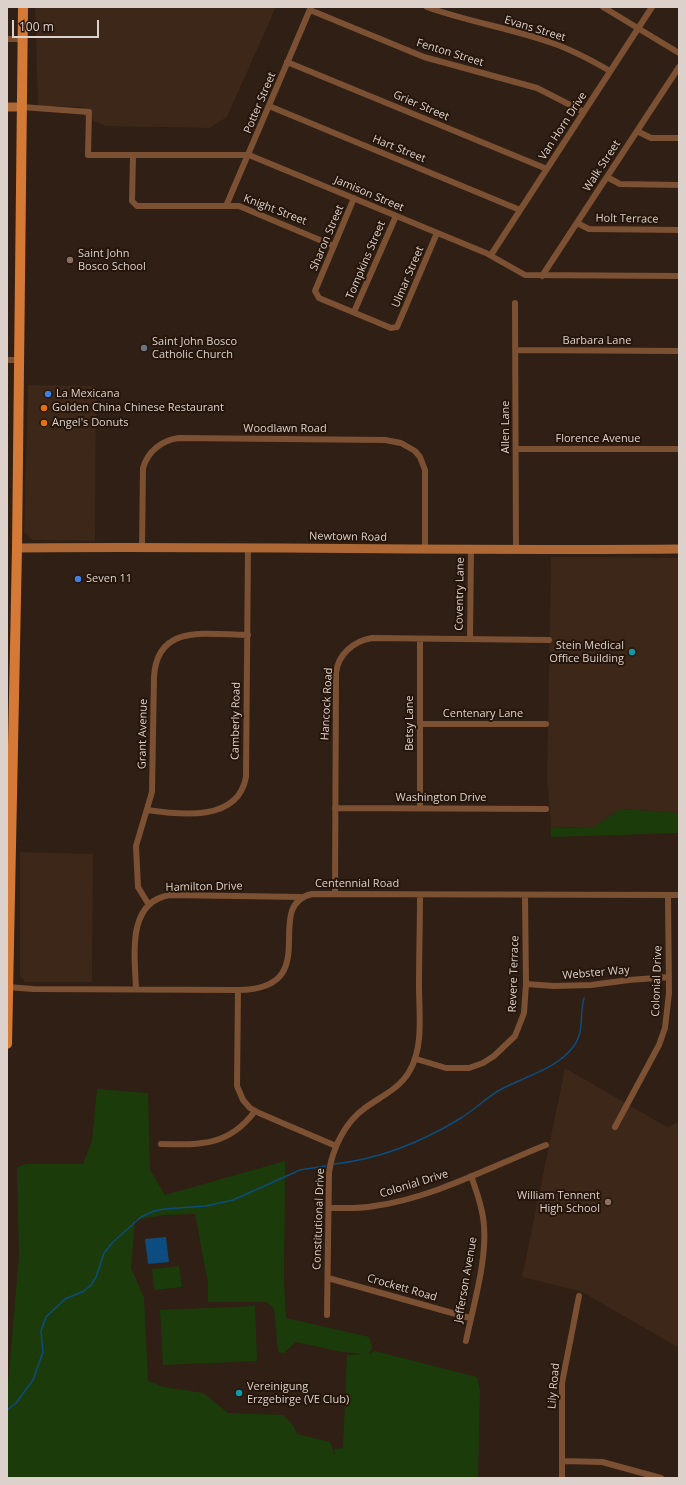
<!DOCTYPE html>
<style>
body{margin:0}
#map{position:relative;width:686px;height:1485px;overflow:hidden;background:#2f1f14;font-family:"Open Sans",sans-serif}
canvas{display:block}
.frame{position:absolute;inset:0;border:8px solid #ddd2cb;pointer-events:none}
.scale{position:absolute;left:12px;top:20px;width:87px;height:18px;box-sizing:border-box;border:2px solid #ddd2cb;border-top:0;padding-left:5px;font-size:12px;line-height:14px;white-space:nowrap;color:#ddd2cb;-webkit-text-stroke:3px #25150b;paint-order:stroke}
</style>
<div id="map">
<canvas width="686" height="1485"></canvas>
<div class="frame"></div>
<div class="scale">100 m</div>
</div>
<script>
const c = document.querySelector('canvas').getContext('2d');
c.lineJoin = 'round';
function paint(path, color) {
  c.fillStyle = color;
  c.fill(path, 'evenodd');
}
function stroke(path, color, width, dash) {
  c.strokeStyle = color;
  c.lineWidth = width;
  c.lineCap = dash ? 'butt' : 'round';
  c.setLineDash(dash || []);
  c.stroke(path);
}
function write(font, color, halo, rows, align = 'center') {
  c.font = font + ' "Open Sans",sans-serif';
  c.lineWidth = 4;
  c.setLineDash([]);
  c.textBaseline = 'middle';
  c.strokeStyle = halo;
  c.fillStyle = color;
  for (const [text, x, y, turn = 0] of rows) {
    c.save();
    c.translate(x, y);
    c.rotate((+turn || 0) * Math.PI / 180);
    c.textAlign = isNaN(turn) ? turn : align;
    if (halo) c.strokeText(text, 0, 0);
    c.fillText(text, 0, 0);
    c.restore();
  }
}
const built = new Path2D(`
 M35,7h241l-49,110 -18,11 -103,-2 -22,-9 -1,-10 -45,-1z
 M28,385l68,1 -1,155 -62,-1 -9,-8z
 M551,557l128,1v255l-59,-4 -26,18 -43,1 -4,-51z
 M20,852l73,2 -1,128h-67l-5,-6z
 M565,1068l102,59 12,-5v226l-97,-56 -60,-15z`);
const green = new Path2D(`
 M620,809l59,4v20l-128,4v-9l43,-1z
 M97,1089l51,4 2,77 15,25 120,-34 -1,120 2,37 83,19 3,10 -3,7 6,-3 102,26 3,14 -2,87h-471v-83l12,-138 -2,-90 10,-3h56l9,-23zM195,1214l13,69v19h58l8,6 4,44 6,1 12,-11 46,10 22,2 -17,1 -4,93 -9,1 2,8 -6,-15 -33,-8 -4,-9 -10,-10 -55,-2 -25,-20 -39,-6 -16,-6 -4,-83 -13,-30 4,-48 29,-5z
 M179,1266l3,21 -28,3 -2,-21z
 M255,1306l2,55 -94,4 -3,-55z`);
const water = new Path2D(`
 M166,1237l3,25 -21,2 -3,-25z`);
const stream = new Path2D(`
 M334,1164c47,-5 88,-22 127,-46 13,-8 24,-19 37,-27 24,-14 58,-21 75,-44 12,-15 6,-32 11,-49
 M7,1410l9,-7 17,-23 10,-28 -2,-21 5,-14 19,-18 19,-8 7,-6 5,-8 8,-24 9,-11 28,-25 13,-6 10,-2 42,-3 27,-6 67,-30 26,-4`);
const street = new Path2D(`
 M427,7c41,15 84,21 125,36 21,7 39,17 58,28
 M603,7l76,46
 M310,10l114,47 113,31 47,24
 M7,39h15
 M287,62l260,107
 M269,106l251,104
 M22,107l67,5 -1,43h161l237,98 39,22 154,1
 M637,131l14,7h28
 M133,156l-1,45 5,5h102l95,40
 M607,177l13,7 59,1
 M354,198l-39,93 4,7 72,30 6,-1 40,-94
 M226,206l85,-199
 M577,223l12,6 90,1
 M491,255l161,-248
 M542,276l137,-209
 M515,303l1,247
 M354,312l42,-96
 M516,350l163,1
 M7,360h12
 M516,449h163
 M142,547l1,-79c5,-17 19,-28 36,-30l206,2 16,3 14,8 5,6 5,13v80
 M470,638l1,-88
 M420,639v169
 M421,724h125
 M335,808l211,1
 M147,810c34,5 91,12 99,-33l2,-229
 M335,894l1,-221c2,-19 18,-32 36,-35l177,2
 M149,905l-11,-18 -2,-41 16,-54 2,-115c3,-55 55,-42 94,-42
 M526,984l28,2 37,-1 38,-5 40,-3
 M7,987l26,2 205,1c89,-1 22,-84 74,-96l367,1
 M136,989c-1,-33 -10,-87 34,-94l131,2
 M238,990l-1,96 6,14 7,8 9,5 77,33
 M416,1059l30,9h23l14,-5 11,-7 21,-20 9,-23 2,-29 -1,-88
 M615,1127l44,-82 6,-17 4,-35 -1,-98
 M161,1144c40,1 68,2 94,-33
 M329,1208c15,0 30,1 45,-2 57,-7 118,-40 172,-61
 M328,1278l142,40
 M327,1315l2,-142c3,-24 16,-51 36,-65 15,-11 34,-19 44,-36 15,-25 10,-58 10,-86 0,-30 1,-61 1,-91
 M466,1341c7,-34 21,-81 18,-115 -1,-17 -7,-34 -13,-50
 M562,1461l40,1 59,16
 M562,1478v-95l17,-87`);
const secondary = new Path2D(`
 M7,107h15
 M17,548c221,-2 441,3 662,1`);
const primary = new Path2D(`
 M7,1044l10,-496 6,-541`);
const markers = [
 [70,260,4,"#8d6e63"],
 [144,348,4,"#6b7280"],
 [48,394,4,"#3f7fe0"],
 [44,408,4,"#e8710a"],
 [44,423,4,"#e8710a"],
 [78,579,4,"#3f7fe0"],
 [632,652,4,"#0f9aa8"],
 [608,1202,4,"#8d6e63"],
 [239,1393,4,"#0f9aa8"]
];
const streetNames = [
 ["Evans Street",535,29,17],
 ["Fenton Street",450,53,17],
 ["Potter Street",260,103,-67],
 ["Grier Street",421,106,23],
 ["Van Horn Drive",563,126,-57],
 ["Hart Street",399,149,22],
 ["Walk Street",602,166,-57],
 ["Jamison Street",369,194,23],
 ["Knight Street",275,210,21],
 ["Holt Terrace",627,219,1],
 ["Sharon Street",327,238,-67],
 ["Tompkins Street",366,260,-67],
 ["Ulmar Street",408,277,-67],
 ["Barbara Lane",597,341],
 ["Allen Lane",506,427,-90],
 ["Woodlawn Road",285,429],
 ["Florence Avenue",598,439],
 ["Newtown Road",348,537,1],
 ["Coventry Lane",460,594,-89],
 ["Hancock Road",327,704,-87],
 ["Centenary Lane",483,714],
 ["Camberly Road",236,721,-89],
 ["Betsy Lane",410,723,-90],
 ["Grant Avenue",143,734,-89],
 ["Washington Drive",441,798],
 ["Centennial Road",357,884],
 ["Hamilton Drive",204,887,-1],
 ["Webster Way",596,973,-5],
 ["Revere Terrace",514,974,-88],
 ["Colonial Drive",657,981,-88],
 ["Colonial Drive",414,1184,-17],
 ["Constitutional Drive",319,1219,-88],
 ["Jefferson Avenue",466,1280,-80],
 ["Crockett Road",402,1288,16],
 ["Lily Road",554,1386,-85]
];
const poiNames = [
 ["Saint John",78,254],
 ["Bosco School",78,267],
 ["Saint John Bosco",152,342],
 ["Catholic Church",152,355],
 ["La Mexicana",56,394],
 ["Golden China Chinese Restaurant",52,408],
 ["Angel's Donuts",52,423],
 ["Seven 11",86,579],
 ["Stein Medical",624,646,"right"],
 ["Office Building",624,659,"right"],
 ["William Tennent",600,1196,"right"],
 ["High School",600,1209,"right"],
 ["Vereinigung",247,1387],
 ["Erzgebirge (VE Club)",247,1400]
];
paint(built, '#3c2718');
paint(green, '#1b3c0a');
paint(water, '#0c4c7e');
stroke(stream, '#0c4c7e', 1.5);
stroke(street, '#7c5032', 6);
stroke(secondary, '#ae6835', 9);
stroke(primary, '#d57a36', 10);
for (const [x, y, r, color] of markers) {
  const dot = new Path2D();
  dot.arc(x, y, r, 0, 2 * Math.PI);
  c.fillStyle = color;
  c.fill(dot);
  stroke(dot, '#25150b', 1.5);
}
write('11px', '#ddd2cb', '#25150b', streetNames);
write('11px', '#ddd2cb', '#25150b', poiNames, 'left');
</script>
